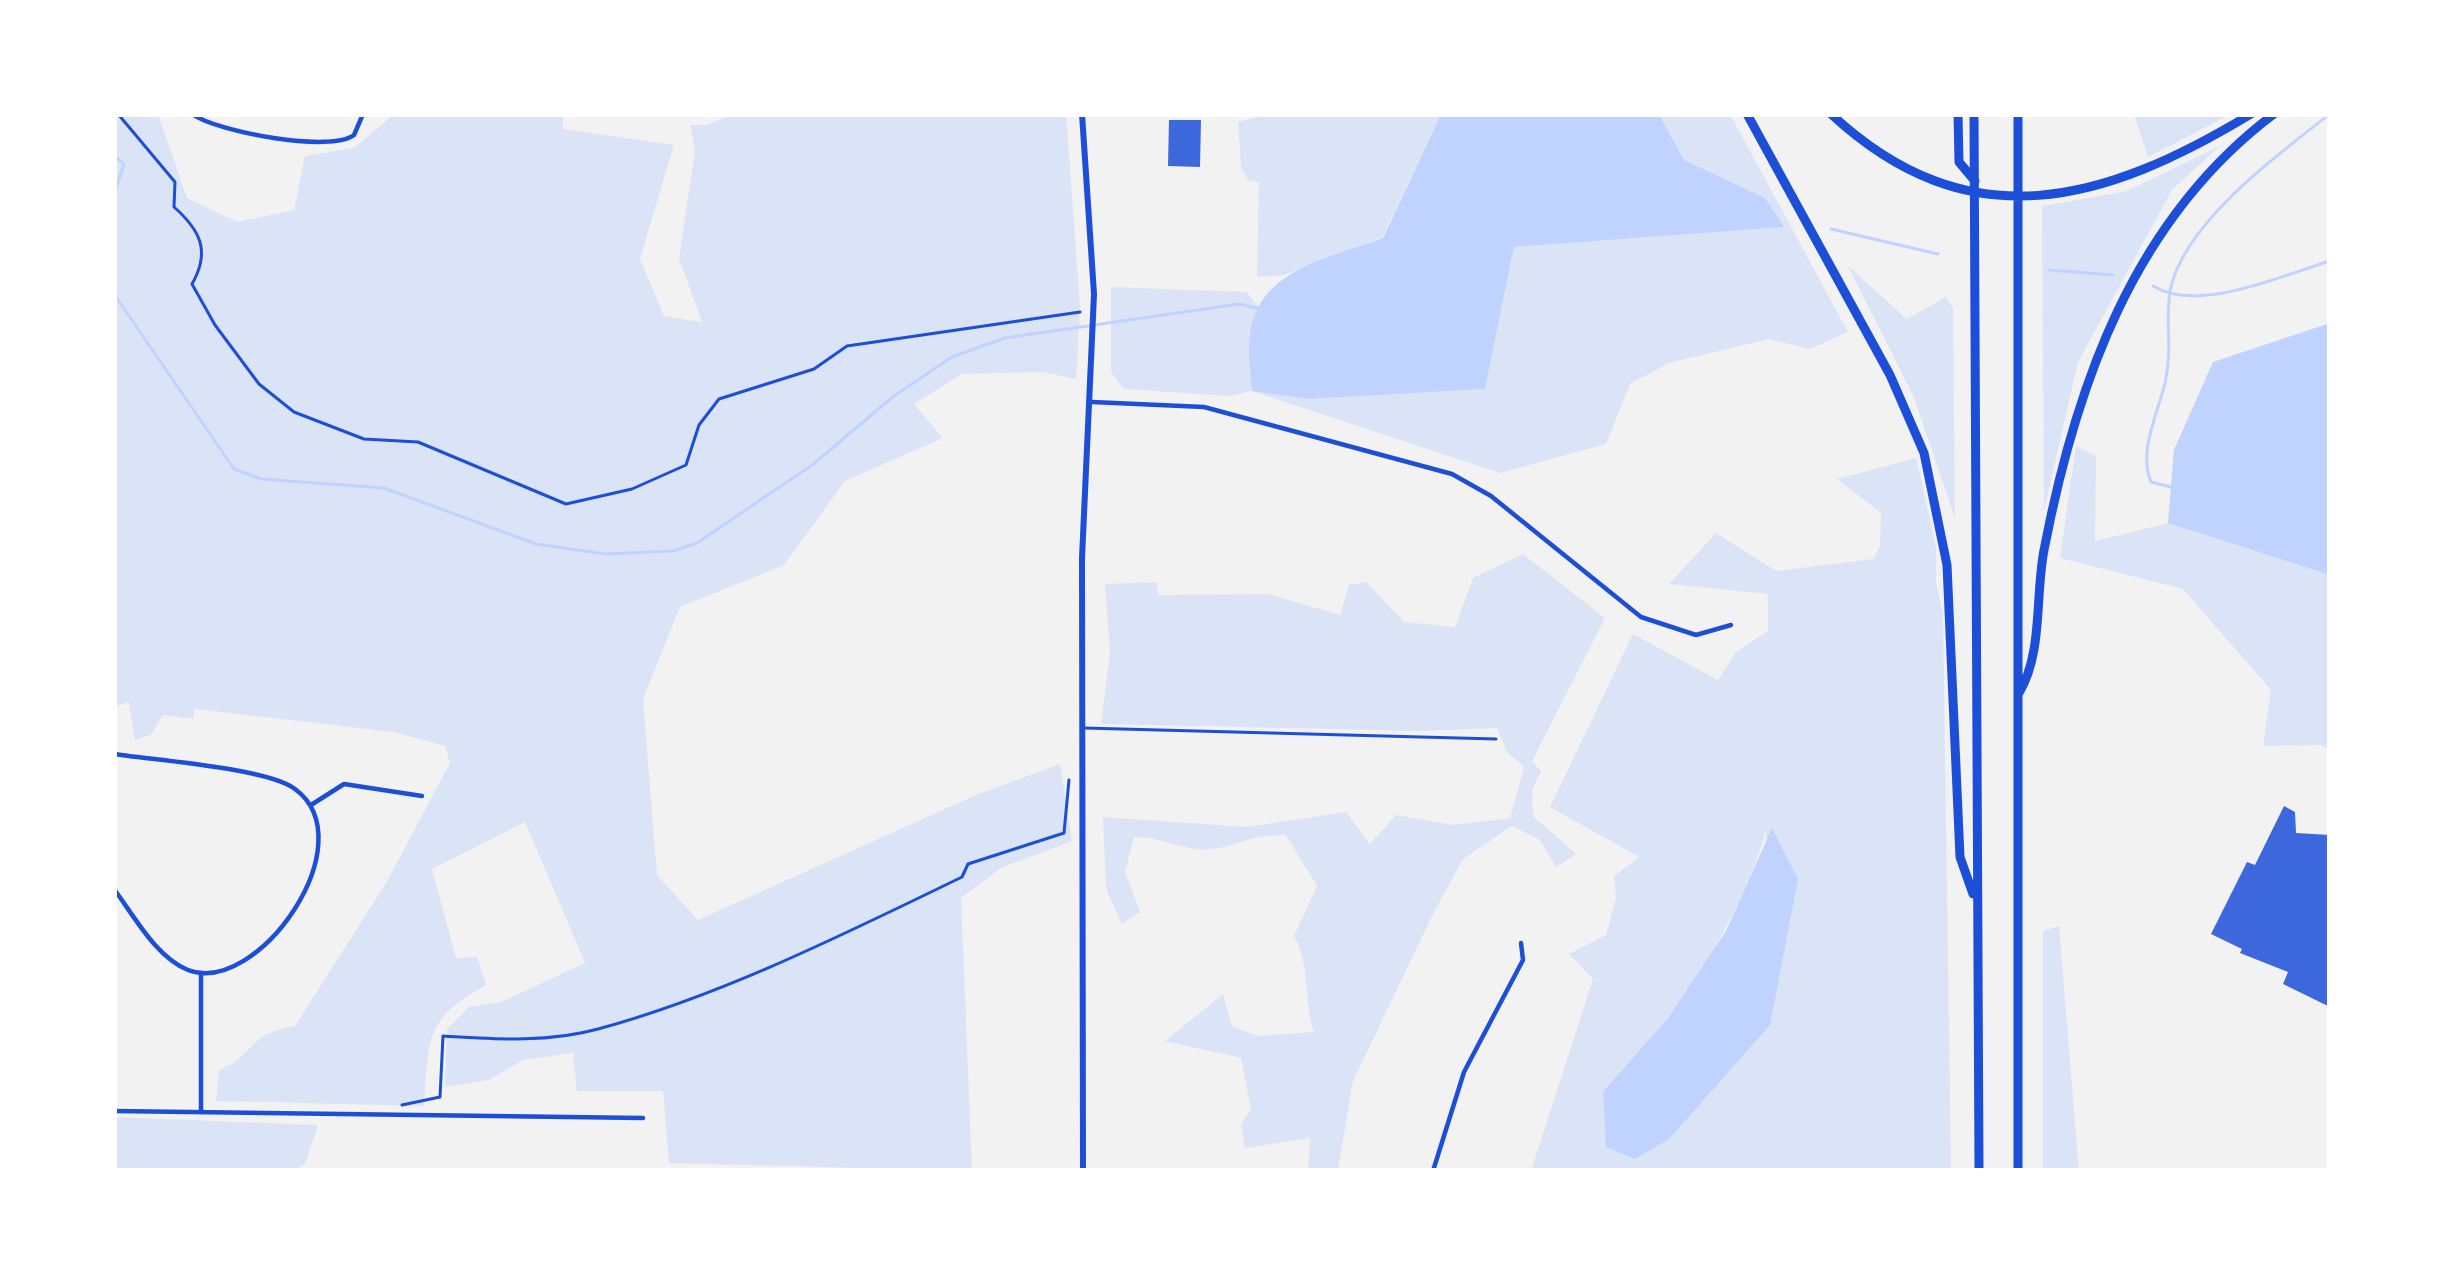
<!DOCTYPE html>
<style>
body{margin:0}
#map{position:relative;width:2444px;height:1285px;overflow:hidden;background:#f2f2f2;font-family:"Work Sans",sans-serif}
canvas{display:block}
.frame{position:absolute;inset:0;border:117px solid #fff;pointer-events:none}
</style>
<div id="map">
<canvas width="2444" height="1285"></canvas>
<div class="frame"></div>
</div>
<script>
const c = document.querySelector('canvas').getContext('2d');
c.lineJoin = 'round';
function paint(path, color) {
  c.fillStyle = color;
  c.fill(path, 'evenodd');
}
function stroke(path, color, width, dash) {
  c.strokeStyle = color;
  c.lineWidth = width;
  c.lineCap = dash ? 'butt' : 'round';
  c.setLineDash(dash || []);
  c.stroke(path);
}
const green = new Path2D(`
 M114,114h44l29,84 50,24 57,-12 11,-54 49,-8 40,-34h169v15l111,16 -34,114 24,57 38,6 -23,-63 16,-109 -5,-25h18l23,-11h335l14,194 -4,71 -34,-7 -80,2 -48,30 29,34 -98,43 -61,84 -104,42 -37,92 14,176 41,45 278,-125 84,-31 12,77 -71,27 -40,30 11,273 -303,-8 -6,-72h-86l-4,-38 -50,7 -34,20 -44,7 2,-58 22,-22 32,-5 84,-39 -60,-141 -93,47 24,89 21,-1 9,28c-62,34 -57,55 -62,121l-208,-5 3,-31c37,-14 26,-36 76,-44l91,-143 64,-120 -5,-17 -51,-14 -199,-23 -2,10 -30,-4 -12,20 -16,5 -6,-38 -15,5z
 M1270,114h171l-59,124 -98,37 -27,2 2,-95 -10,-1 -8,-13 -3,-46z
 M1659,114h71l118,218 -38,17 -41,-10 -100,24 -39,21 -24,60 -106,29 -248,-82 -23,5 -105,-7 -13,-17v-85l136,5 13,17 -11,23 4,59 55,8 177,-10 29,-142 269,-20 -18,-29 -81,-37z
 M2134,114h97l-83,43z
 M2220,146l-48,44 -94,172 -34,149 -2,-305 85,-15z
 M1848,266l59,53 39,-22 7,11 2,210 -42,-123z
 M2076,446l20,10 -1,85 73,-18 162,52v175l-9,-5 -58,1 8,-56 -88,-101 -123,-31z
 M1916,458l20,89v36l7,31 8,557h-420l62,-192 -24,-25 37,-19 10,-38 -2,-21 25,-19 -89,-50 83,-173 85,46 17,-27 33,-22v-37l-99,-10 47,-51 60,38 97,-12 7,-13 1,-33 -44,-34zM1766,831l4,194 -167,67c72,-73 133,-162 163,-261z
 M1523,554l82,64 -73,143 9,10 -9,19 1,26 43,38 -20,13 -16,-27 -28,-14 -49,33 -29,53 -81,169 -15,90h-30l2,-33 -65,10 -4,-24 10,-15 -10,-51 -76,-17 58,-47 9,32 25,10 57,-4c-11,-32 -3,-65 -20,-96l23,-50 -31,-51c-38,-1 -46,11 -76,14 -23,3 -50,-13 -76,-12l-9,35 15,40 -18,12 -16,-35 -3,-72 144,10 99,-15 24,32 26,-29 58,10 56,-7 14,-51 -17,-15 -10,-24 -73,3 -323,-7 9,-71 -5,-69 52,-2 1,13 110,-1 72,21 9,-30 17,-3 38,40 51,5 18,-49z
 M2059,926l20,245h-36v-240z
 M114,1117l204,8 -13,39 -14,7h-177z`);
const water = new Path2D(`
 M1441,114h218l25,46 81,38 19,29 -270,20 -29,142 -177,10 -56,-8c-1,-18 -5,-40 -2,-58 10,-65 81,-75 133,-95z
 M2330,323v252l-162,-52 6,-73 39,-88z
 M1772,828l26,51 -28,146 -101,114 -34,20 -29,-12 -3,-55 65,-74 58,-87z`);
const stream = new Path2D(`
 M114,156l10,8 -10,30
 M1831,229l107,25
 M2049,270l64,5
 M2153,286c45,28 130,-11 177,-25
 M114,294l120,175 27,10 123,9 152,56 69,10 68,-3 24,-8 115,-78 82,-69 58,-39 53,-19 234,-34 22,5
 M2171,487l-20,-5c-13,-30 7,-69 14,-99 8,-34 0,-62 5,-92 13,-67 108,-137 160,-177`);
const building = new Path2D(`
 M1169,120h32l-1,47 -32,-1z
 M2284,806l11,6 1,21 34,2v172l-47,-23 5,-12 -48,-19 2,-4 -31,-15 36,-72 8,3z`);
const path = new Path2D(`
 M118,114l57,68 -1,25c26,23 37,44 18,77l23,41 44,59 35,28 70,27 54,3 148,62 66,-15 54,-24 13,-40 20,-26 95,-30 33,-23 233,-34
 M402,1105l38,-8 3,-61c51,3 105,7 155,-7 125,-34 248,-96 364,-152l6,-13 96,-31 5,-53`);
const service = new Path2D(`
 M1084,728l412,11`);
const minor = new Path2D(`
 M192,114c25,18 139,39 162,21l9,-21
 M704,114h3
 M1092,402l112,5 248,67 39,22 150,121 55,18 35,-10
 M114,754c39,6 153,14 181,35 72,53 -38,208 -107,181 -32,-13 -54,-54 -74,-81
 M311,805l33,-21 78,12
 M114,1111l529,7
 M201,1111v-138
 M1433,1171l31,-99 59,-112 -2,-17`);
const tertiary = new Path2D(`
 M1082,114l12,180 -12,264 1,613`);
const motorway = new Path2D(`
 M1747,114l143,261 34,78 23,112 13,292 13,37
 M1831,114c139,129 274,88 420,0
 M1958,114l1,48 16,19
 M1974,114l5,1057
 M2019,693c24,-40 16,-96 25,-143 32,-166 90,-331 230,-436
 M2018,1171v-1057`);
paint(green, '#dbe4f7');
paint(water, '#bfd3fe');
stroke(stream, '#bfd3fe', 3);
paint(building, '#3d67dc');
stroke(path, '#1d4ed8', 3);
stroke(service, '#1d4ed8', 3);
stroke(minor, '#1d4ed8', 4.5);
stroke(tertiary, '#1d4ed8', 6);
stroke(motorway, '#1d4ed8', 9);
</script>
